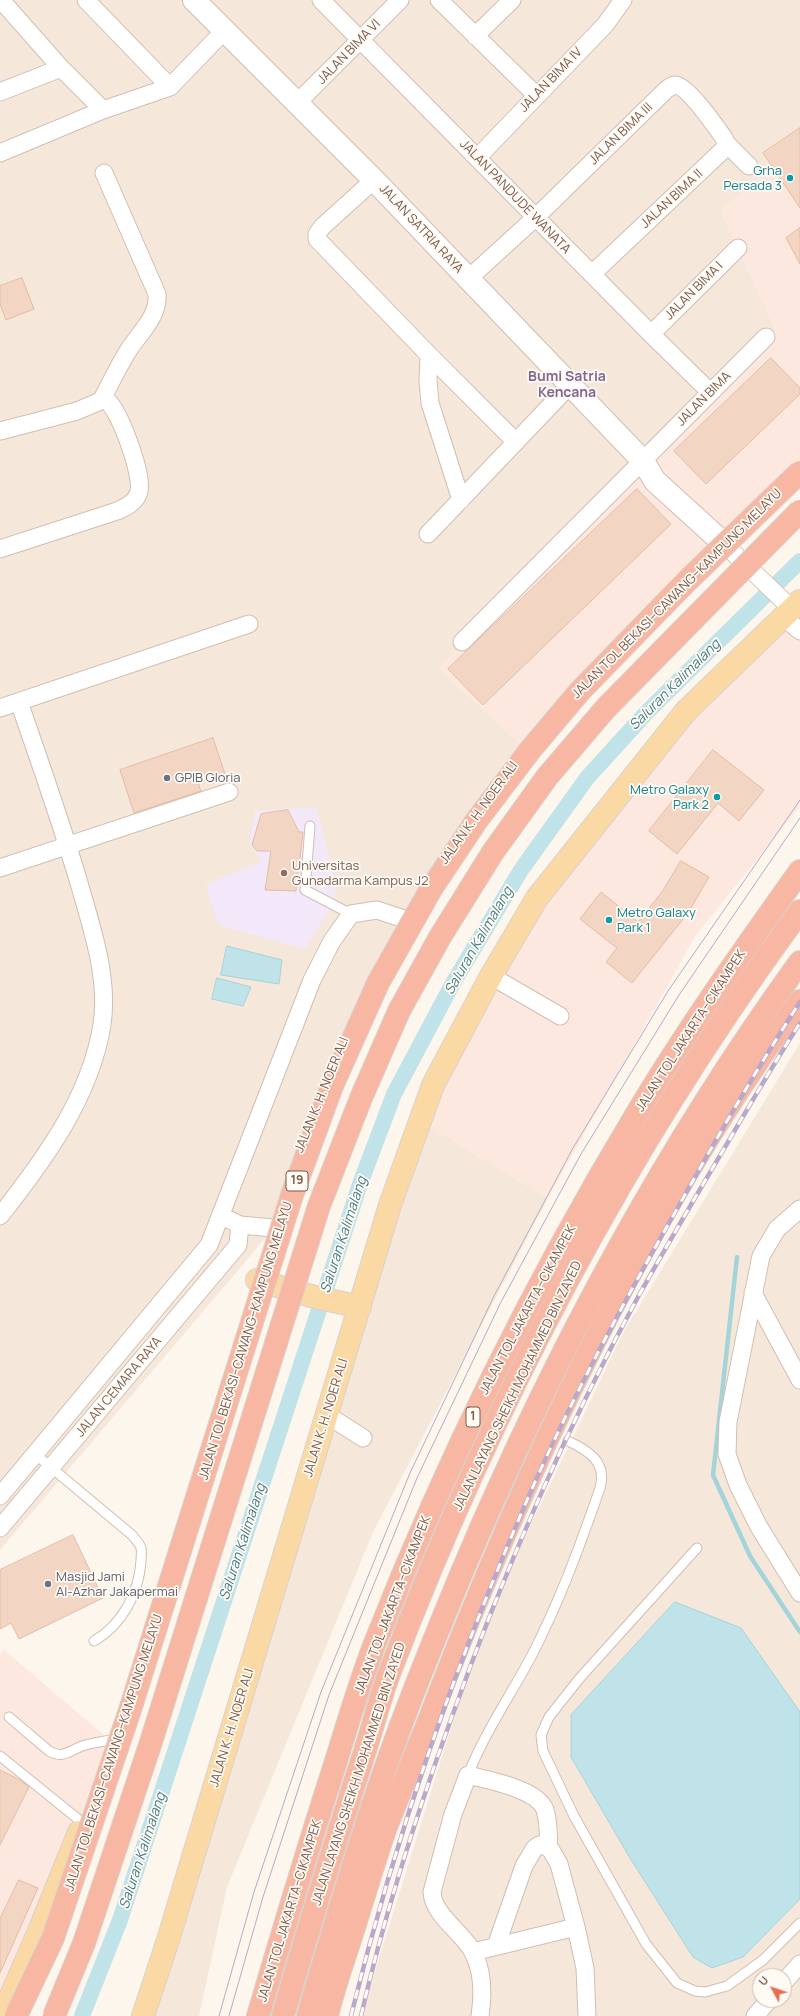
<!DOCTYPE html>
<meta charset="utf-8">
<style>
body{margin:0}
#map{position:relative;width:800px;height:2016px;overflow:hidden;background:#fdf6ec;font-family:Manrope,sans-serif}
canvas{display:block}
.north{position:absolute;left:752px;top:1968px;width:40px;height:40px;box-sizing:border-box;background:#fffaf3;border:1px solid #cabbb1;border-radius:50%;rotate:310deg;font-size:11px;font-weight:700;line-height:16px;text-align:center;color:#7a5c4d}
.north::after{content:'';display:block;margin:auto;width:14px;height:18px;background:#e76f51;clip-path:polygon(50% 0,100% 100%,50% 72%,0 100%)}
</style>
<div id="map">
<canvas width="800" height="2016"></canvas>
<div class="north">U</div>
</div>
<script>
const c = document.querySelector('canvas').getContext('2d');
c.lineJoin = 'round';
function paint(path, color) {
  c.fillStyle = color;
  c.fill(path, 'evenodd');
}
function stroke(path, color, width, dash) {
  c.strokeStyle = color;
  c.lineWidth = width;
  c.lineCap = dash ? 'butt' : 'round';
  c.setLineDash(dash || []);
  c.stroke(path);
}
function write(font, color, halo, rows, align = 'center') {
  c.font = font + ' Manrope,sans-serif';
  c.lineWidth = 3.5;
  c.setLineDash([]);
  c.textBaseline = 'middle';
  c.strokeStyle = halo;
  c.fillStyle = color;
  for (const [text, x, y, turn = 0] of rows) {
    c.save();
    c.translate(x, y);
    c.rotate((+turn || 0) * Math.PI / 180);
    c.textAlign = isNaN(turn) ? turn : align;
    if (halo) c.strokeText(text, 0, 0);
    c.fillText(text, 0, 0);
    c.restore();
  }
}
const residential = new Path2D(`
 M0,0h800v140l-79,71 58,126 -340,331 87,81 -78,108 -174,371 -274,322z
 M800,1043v973h-439l123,-394 140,-291zM760,1976h24v24h-24z
 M419,1120l129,78 -174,332 -147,357 -28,129h-56z`);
const commercial = new Path2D(`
 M800,140v322l-274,287 -87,-81 340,-331 -58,-126z
 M800,601v205l-104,129 -148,263 -129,-78 122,-219 145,-190z
 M4,1650l106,90 -27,83 -83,193v-361z`);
const education = new Path2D(`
 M316,807l20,77 -2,18 -29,47 -87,-24 -12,-41 55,-22 -12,-19 6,-32z`);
const water = new Path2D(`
 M227,946l55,14 -3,24 -58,-9z
 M217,978l34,9 -8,19 -31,-7z
 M675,1602l66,26 59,84v187l-57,58 -31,11 -19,-11 -63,-99 -59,-101v-42z`);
const stream = new Path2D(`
 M737,1257l-24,218 37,81 50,76`);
const canal = new Path2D(`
 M82,2016l38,-96 240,-736 34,-90 59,-111 68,-113 66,-92 59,-65 154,-152`);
const building = new Path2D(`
 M800,128v80l-37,-55z
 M800,228v36l-14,-26z
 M22,278l12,31 -28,11 -6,-16v-18z
 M771,358l29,30v6l-94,90 -32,-33z
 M637,489l34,35 -188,181 -35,-36z
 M213,738l12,36 -27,9 3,8 -67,22 -14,-43z
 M713,750l51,40 -25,31 -21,-18 -41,51 -28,-23z
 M288,810l11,22h4l-7,59 -31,-1 6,-39h-14l-5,-6 9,-31z
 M681,861l28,16 -21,36 -56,70 -26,-21 11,-14 -37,-29 21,-27 37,30 24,-30z
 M73,1535l30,63 -84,41 -8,-16 -11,6v-59z
 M0,1770l20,10 9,7 -29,58z
 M19,1880l19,8 -38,85v-54z`);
const service = new Path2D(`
 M310,826l-5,64 46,24
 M35,1454l97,81c3,4 8,9 9,13 1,4 0,9 0,13 -2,32 -19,64 -47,80
 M697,1548l-118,131 -30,38 -8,18 2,16 31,65 72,128 31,39 18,8 10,1 22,-6 36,-26 37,-37
 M9,1717l40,34c14,8 20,0 33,-5 9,-3 19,-4 28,-6
 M0,1756l83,67
 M468,1775c16,-41 42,-79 63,-118 28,-54 49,-111 69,-169 7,-25 -10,-37 -32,-47`);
const minor = new Path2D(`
 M1,0l60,68 42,42
 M86,0l84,87
 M321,0l330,334 59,58
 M439,0l97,95
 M475,36l37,-36
 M0,92l61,-24
 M297,103l103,-103
 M726,143l23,23
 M0,153l103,-43 67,-23 54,-56
 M477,158l128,-133 18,-25
 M374,180l-52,47 -5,7v5l112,116 87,87
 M468,279l68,-62 131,-128c2,-1 5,-4 8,-4 13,1 41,42 49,53l2,5 -2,6 -132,125
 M651,334l87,-86
 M429,355l-1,26 2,22 31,97
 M101,401c9,-17 17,-34 27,-50 11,-18 31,-34 29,-57l-53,-121
 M0,431l77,-20 28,-12c14,8 38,76 34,92 -2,11 -13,16 -22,20l-117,38
 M428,534l142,-149
 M721,541l71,68
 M783,617l17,14
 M462,642l304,-305
 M0,708l249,-84
 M0,868l229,-76
 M491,976l69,40
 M800,1209l-23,20 -16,27 -33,166 -1,32 11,31 21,42 41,66
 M0,1216c44,-56 90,-118 102,-191 7,-48 -10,-96 -23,-142 -18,-61 -39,-121 -60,-181
 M230,1220l10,5 34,3
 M753,1293l47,87
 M327,1415l36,23
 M0,1496l209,-251 103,-265 20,-39 19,-27 26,-4 30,10
 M0,1528l238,-283 2,-20
 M496,1946l28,-80 10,-17 5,-4h5l7,5 8,14 17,63 9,41 2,48
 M473,1952l103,-25
 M784,1982l16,-18
 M480,2016c3,-20 3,-45 -7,-64 -10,-19 -40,-37 -41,-60l21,-78 15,-39c20,5 70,14 77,35 4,12 3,26 4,38
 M755,2016l14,-16`);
const tertiary = new Path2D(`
 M194,0l180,180 269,281 12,20 66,60`);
const primary = new Path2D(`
 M257,1280l54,16 49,11
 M2,2016l37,-85 40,-99
 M143,2016l25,-76 222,-735 43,-120 58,-109 46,-78 149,-187 114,-110`);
const motorway = new Path2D(`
 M258,2016c23,-78 46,-155 71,-233 15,-46 28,-94 46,-140 72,-183 159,-359 261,-528 50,-84 107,-164 164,-244
 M283,2016c25,-87 52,-173 80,-259 9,-27 16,-56 26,-83 103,-270 239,-530 411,-763
 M308,2016c24,-83 49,-166 77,-247 23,-66 50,-132 77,-197 91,-216 201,-421 338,-610
 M327,2016c6,-26 15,-51 23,-76 12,-37 23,-76 36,-113 13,-33 27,-66 40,-99 97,-254 213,-506 374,-727`);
const tram = new Path2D(`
 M219,2016l35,-124 67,-200 89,-219 84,-177 79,-148 95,-157 132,-191
 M229,2016l34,-119 66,-202 88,-217 84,-176 80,-148 98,-159 121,-177`);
const rail = new Path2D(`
 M351,2016c45,-183 108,-362 184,-534 42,-94 91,-184 142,-273 39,-70 79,-139 123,-207
 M361,2016c23,-100 54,-197 89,-294 52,-146 114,-289 188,-425 25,-45 51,-89 77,-133 28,-47 55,-95 85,-141`);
const motorwayBridge = new Path2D(`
 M16,2016l37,-78 77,-228 162,-515 40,-109 46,-103 53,-94 46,-69 54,-71 49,-58 108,-111 112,-108
 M54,2016l30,-73 67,-201 168,-536 42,-108 38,-87 41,-74 53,-85 54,-75 59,-69 194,-197`);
const markers = [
 [790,178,4,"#0f9aa8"],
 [167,778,4,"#6b7280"],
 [717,797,4,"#0f9aa8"],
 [284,873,4,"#8d6e63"],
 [609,920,4,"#0f9aa8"],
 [48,1584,4,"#6b7280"]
];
const shields = [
 [297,1181,22],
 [473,1417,14]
];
const shieldNames = [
 ["19",297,1181],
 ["1",473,1417]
];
const streetNames = [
 ["JALAN BIMA VI",349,52,-46],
 ["JALAN BIMA IV",551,80,-46],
 ["JALAN BIMA III",621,134,-44],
 ["JALAN PANDUDE WANATA",515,197,46],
 ["JALAN BIMA II",672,199,-43],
 ["JALAN SATRIA RAYA",421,229,47],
 ["JALAN BIMA I",694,291,-45],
 ["JALAN BIMA",704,399,-45],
 ["JALAN TOL BEKASI–CAWANG–KAMPUNG MELAYU",677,594,-45],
 ["JALAN K. H. NOER ALI",479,813,-54],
 ["JALAN TOL JAKARTA–CIKAMPEK",691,1031,-57],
 ["JALAN K. H. NOER ALI",322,1095,-68],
 ["JALAN TOL JAKARTA–CIKAMPEK",528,1310,-62],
 ["JALAN TOL BEKASI–CAWANG–KAMPUNG MELAYU",246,1341,-73],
 ["JALAN LAYANG SHEIKH MOHAMMED BIN ZAYED",518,1386,-64],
 ["JALAN CEMARA RAYA",119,1387,-50],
 ["JALAN K. H. NOER ALI",326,1418,-73],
 ["JALAN TOL JAKARTA–CIKAMPEK",393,1605,-69],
 ["JALAN K. H. NOER ALI",232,1728,-73],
 ["JALAN TOL BEKASI–CAWANG–KAMPUNG MELAYU",114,1753,-72],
 ["JALAN LAYANG SHEIKH MOHAMMED BIN ZAYED",359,1774,-72],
 ["JALAN TOL JAKARTA–CIKAMPEK",290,1911,-73]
];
const cultureNames = [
 ["Grha",782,171],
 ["Persada 3",782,186],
 ["Metro Galaxy",709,790],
 ["Park 2",709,805],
 ["Metro Galaxy",617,913,"left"],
 ["Park 1",617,928,"left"]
];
const worshipNames = [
 ["GPIB Gloria",175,778],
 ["Masjid Jami",56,1577],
 ["Al-Azhar Jakapermai",56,1592]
];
const educationNames = [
 ["Universitas",292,866],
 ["Gunadarma Kampus J2",292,881]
];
const neighbourhoodNames = [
 ["Bumi Satria",567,377],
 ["Kencana",567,393]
];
const waterNames = [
 ["Saluran Kalimalang",675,685,-45],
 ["Saluran Kalimalang",479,941,-60],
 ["Saluran Kalimalang",344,1235,-72],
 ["Saluran Kalimalang",243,1542,-72],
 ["Saluran Kalimalang",143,1851,-72]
];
paint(residential, '#f5e8da');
paint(commercial, '#fde8e0');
paint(education, '#f3e8fa');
paint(water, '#bfe3e8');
stroke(water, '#a5d3da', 1);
stroke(stream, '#a5d3da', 4.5);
stroke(canal, '#bfe3e8', 16);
paint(building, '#f3d5c3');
stroke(building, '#e6bba3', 1);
stroke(service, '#d1beb0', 11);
stroke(minor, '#d1beb0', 19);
stroke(tertiary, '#d1beb0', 24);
stroke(primary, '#dad1cd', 24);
stroke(motorway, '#dad1cd', 24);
stroke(service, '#fff', 9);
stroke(minor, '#fff', 17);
stroke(tertiary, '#fff', 22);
stroke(primary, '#fbd9a5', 22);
stroke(motorway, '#f7b7a3', 22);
stroke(tram, '#b9a8c9', 1);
stroke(rail, '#b9a8c9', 4.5);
stroke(rail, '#fffaf3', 3, [9]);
stroke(motorwayBridge, '#dad1cd', 24, []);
stroke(motorwayBridge, '#f7b7a3', 22);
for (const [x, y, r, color] of markers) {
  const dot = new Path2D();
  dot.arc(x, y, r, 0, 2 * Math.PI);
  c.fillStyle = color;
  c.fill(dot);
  stroke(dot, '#fffaf3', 1.5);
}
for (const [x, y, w] of shields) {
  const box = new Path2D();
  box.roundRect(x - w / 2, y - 10, w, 20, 3);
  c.fillStyle = '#fffaf3';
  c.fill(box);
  stroke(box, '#7a5c4d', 1);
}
write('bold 12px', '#7a5c4d', null, shieldNames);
write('13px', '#7a5c4d', '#fffaf3', streetNames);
write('13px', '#0d838f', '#fffaf3', cultureNames, 'right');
write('13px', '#5b616d', '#fffaf3', worshipNames, 'left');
write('13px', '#785e54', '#fffaf3', educationNames, 'left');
write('bold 14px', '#846695', '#fffaf3', neighbourhoodNames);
write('italic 14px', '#437c86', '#fffaf3', waterNames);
</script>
